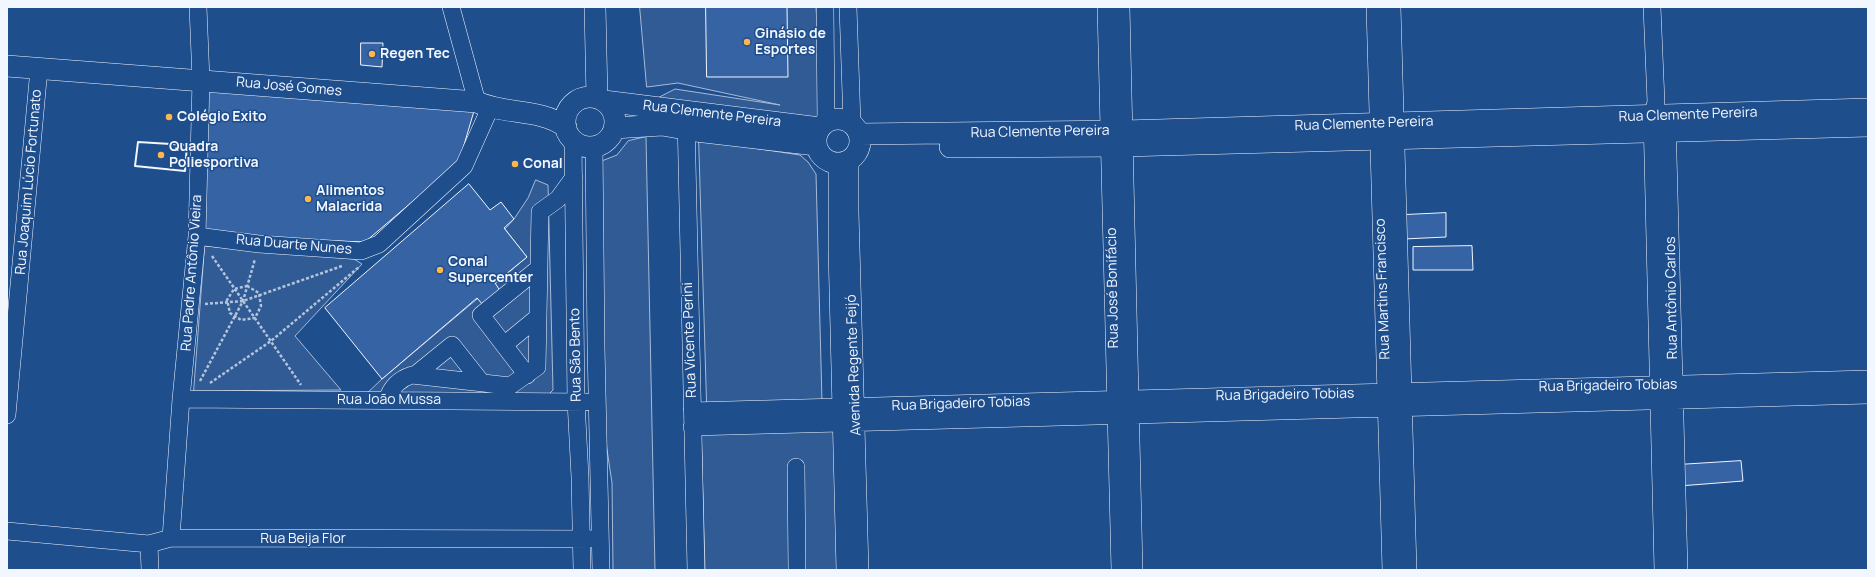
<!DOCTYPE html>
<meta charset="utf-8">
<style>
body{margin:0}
#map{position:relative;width:1875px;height:577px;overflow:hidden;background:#1f4e8c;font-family:Manrope,sans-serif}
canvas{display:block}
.frame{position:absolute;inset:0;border:8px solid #f2f6ff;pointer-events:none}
</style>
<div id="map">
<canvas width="1875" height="577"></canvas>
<div class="frame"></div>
</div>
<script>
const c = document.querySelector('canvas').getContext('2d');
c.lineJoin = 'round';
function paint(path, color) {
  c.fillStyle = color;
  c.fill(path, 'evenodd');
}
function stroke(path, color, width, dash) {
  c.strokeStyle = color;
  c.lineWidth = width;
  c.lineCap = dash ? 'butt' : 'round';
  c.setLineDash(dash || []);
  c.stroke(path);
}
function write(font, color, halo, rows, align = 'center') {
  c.font = font + ' Manrope,sans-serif';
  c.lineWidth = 3;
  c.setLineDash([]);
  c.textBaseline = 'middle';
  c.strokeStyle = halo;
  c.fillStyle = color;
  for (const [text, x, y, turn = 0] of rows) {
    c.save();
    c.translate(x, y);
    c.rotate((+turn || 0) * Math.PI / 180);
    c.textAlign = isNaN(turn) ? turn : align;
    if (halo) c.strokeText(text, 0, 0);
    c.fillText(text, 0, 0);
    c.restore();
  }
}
const built = new Path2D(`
 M640,7h176l6,107 -16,8 -162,-17 31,-16 105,16 -102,-22 -31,4z
 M646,137l9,433h-42l-1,-87 -21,-141 8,-180 18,-7 11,-14z
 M699,140l101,15 8,7 8,12 6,228 -115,2z
 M536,180l12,5 5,205 -6,6h-183l18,-17 145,-122 -22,-28 9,-10 14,-21z
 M205,246l149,13 8,5 -67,72 46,54 -147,1z
 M841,423l4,147h-140l-4,-143z`);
const building = new Path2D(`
 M706,7h81l1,70h-81z
 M361,43h22l-1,24 -21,-2z
 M209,89l265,22 -15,51 -94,80 -167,-6z
 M469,184l21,26 11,-8 13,17 -10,9 23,29 -32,26 6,9 -17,14 -7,-8 -95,81 -57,-71z
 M1446,213v24l-42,2v-24z
 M1472,246l1,24h-60v-23z
 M1741,461l2,20 -64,5 -2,-21z`);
const path = new Path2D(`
 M212,256l89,129
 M247,286l12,7 2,13 -6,12 -14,2 -11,-7 -3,-13 7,-11z
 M205,304l38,-3 99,-35
 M200,381l43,-80 12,-42
 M210,383l61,-42 88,-74`);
const minor = new Path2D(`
 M451,7l26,95
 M825,7l1,116
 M848,7l4,116
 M1106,7l14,563
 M1121,7l13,563
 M1375,7l16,563
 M1392,7l16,563
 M1652,7l4,95 -4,14 11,454
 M686,117l10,453
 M1667,118l12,452
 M573,140l3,261 4,76 2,93
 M594,146l2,201 5,223
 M850,160v52l10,358
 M837,163v86l8,321
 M197,236l62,8 102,7 18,-7 85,-78 26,-58
 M504,345l34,-28
 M415,375l37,-30 30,38
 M527,375l-46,-60 58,-47
 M181,399l405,3
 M387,400c4,-13 12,-21 25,-25l98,11 27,-19 3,-155 18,-13 16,-22
 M692,411l1176,-32
 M7,415l32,-346
 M692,427l1176,-32
 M796,467l1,103
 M7,531l142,13 22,-6 429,1
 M171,538l10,-139 16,-163 4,-156 -3,-73
 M149,544l1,26`);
const major = new Path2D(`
 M595,7l2,91
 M7,66l470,36c28,13 63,6 89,25
 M565 122a25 25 0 1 1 50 0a25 25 0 1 1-50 0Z
 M604,101l216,27
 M816 141a22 22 0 1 1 44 0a22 22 0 1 1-44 0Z
 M614,128l48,-3 34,6 120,14
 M859,134l265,-3 744,-22
 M950,147l174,-1 744,-20`);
const wall = new Path2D(`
 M138,142l49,3 -2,26 -50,-5z`);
const markers = [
 [747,42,4,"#ffb74d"],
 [372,54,4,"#ffb74d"],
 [169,117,4,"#ffb74d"],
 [161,155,4,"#ffb74d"],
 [515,164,4,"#ffb74d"],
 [308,199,4,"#ffb74d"],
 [440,270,4,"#ffb74d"]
];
const poiNames = [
 ["Ginásio de",755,34],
 ["Esportes",755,50],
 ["Regen Tec",380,54],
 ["Colégio Exito",177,117],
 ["Quadra",169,147],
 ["Poliesportiva",169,163],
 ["Conal",523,164],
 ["Alimentos",316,191],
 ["Malacrida",316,207],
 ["Conal",448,262],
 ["Supercenter",448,278]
];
const streetNames = [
 ["Rua José Gomes",289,87,5],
 ["Rua Clemente Pereira",712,114,7],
 ["Rua Clemente Pereira",1688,115,-2],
 ["Rua Clemente Pereira",1364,124,-2],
 ["Rua Clemente Pereira",1040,132,-1],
 ["Rua Joaquim Lúcio Fortunato",29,182,-85],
 ["Rua Duarte Nunes",294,245,5],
 ["Rua Padre Antônio Vieira",192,273,-86],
 ["Rua José Bonifácio",1113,288,-91],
 ["Rua Martins Francisco",1383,289,-92],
 ["Rua Antônio Carlos",1672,298,-91],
 ["Rua Vicente Perini",690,340,-92],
 ["Rua São Bento",576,355,-91],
 ["Avenida Regente Feijó",854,365,-92],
 ["Rua Brigadeiro Tobias",1608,386,-1],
 ["Rua Brigadeiro Tobias",1285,395,-1],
 ["Rua João Mussa",389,400],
 ["Rua Brigadeiro Tobias",961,404,-2],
 ["Rua Beija Flor",303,539]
];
paint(built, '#305b95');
stroke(built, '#a8bbd7', 1);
paint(building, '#3563a3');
stroke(building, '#f2f6ff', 1);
stroke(minor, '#f2f6ff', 18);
stroke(major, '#f2f6ff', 22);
stroke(path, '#b3c4dc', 2.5, [3, 2]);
stroke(minor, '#1f4e8c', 17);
stroke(major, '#1f4e8c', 21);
stroke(wall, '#f2f6ff', 2);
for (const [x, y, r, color] of markers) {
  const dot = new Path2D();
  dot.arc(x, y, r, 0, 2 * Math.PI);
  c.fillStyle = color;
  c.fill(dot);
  stroke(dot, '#1f4e8c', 1.5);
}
write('bold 14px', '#f2f6ff', '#1f4e8c', poiNames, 'left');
write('14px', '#f2f6ff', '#1f4e8c', streetNames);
</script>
